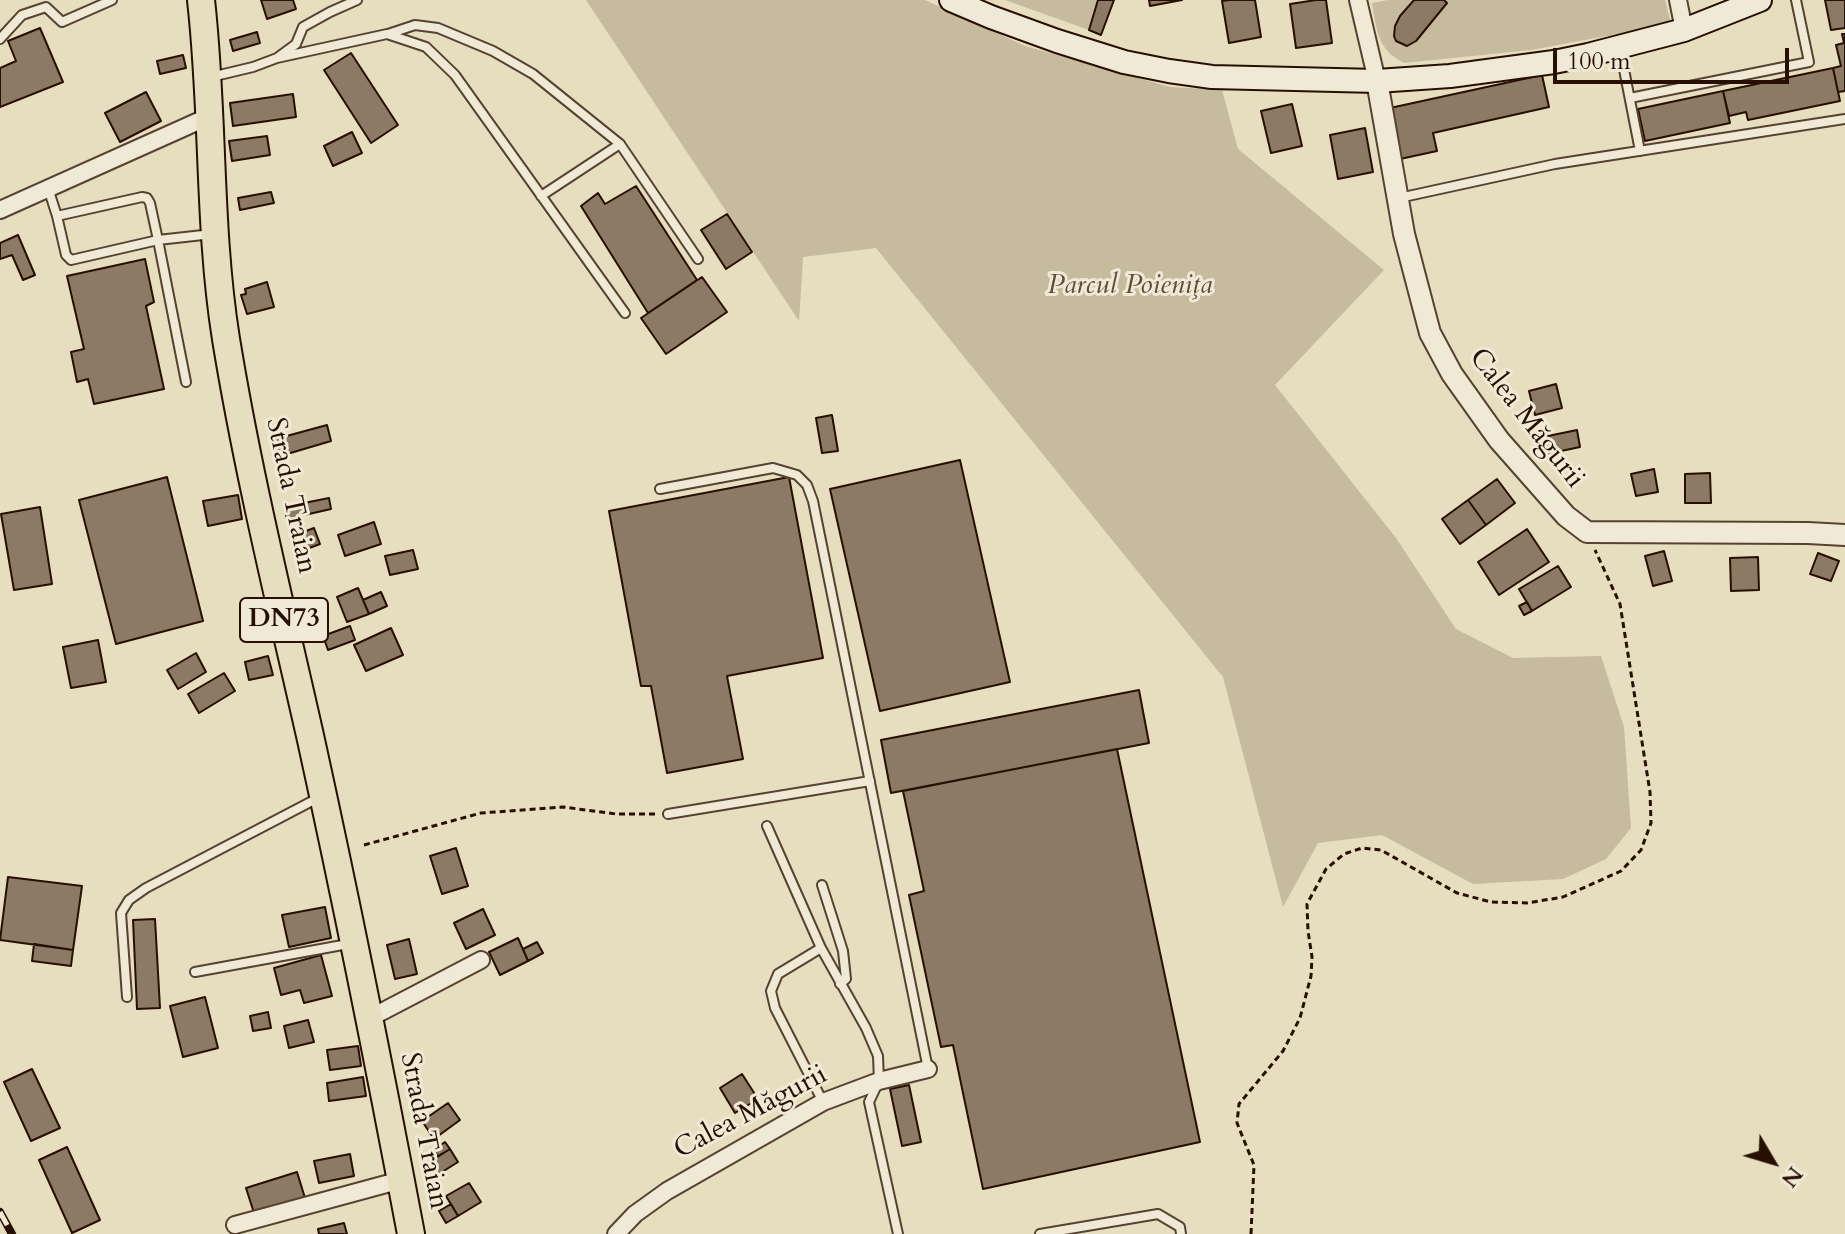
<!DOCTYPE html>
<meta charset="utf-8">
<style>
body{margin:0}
#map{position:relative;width:1845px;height:1234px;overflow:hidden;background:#e7ddbf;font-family:Cardo,serif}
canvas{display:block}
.north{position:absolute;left:1733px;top:1122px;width:80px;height:80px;-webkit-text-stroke:6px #efe9d5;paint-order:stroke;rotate:128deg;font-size:22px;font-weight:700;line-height:32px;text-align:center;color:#270f02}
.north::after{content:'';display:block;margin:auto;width:28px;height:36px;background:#270f02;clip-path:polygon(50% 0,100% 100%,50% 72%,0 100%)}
.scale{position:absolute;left:1553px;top:48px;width:236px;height:36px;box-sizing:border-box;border:4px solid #270f02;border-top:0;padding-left:10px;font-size:24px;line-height:28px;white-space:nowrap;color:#270f02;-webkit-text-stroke:6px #efe9d5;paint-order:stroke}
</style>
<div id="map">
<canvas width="1845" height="1234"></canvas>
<div class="north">N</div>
<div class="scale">100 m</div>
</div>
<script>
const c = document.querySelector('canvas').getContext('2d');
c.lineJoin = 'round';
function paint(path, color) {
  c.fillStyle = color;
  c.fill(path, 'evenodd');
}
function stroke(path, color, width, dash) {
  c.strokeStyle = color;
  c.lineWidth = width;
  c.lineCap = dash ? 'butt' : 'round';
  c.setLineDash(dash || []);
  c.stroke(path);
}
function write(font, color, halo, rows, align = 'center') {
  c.font = font + ' Cardo,serif';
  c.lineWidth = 6;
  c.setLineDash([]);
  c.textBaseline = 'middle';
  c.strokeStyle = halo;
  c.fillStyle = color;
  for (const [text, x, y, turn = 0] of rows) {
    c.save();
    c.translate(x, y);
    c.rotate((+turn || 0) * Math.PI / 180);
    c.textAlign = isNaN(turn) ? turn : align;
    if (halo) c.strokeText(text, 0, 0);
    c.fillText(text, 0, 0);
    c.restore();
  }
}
const green = new Path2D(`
 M586,0h339l100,46 145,41 52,3 16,59 146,121 -109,115 121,153 60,91 57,29 88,-2 23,71 7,101 -25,31 -43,20 -90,5 -91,-49 -64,8 -35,64 -60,-230 -347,-429 -73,9 -4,64z
 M1005,0h93l-9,30z
 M1388,0h277l6,24 -140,26 -127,13c-27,-14 -27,-32 -32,-60z`);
const building = new Path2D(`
 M261,0h32l3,9 -29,10z
 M1098,0h16l-13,35 -12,-5z
 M1149,0h33l-32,6z
 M1229,0h26l6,37 -32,6 -7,-42z
 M1316,0h10l6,43 -36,5 -6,-44z
 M1414,0h30l3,3 -31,38 -9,5 -11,-5 -2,-5 1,-10 5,-10z
 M1825,0h20v28l-14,2z
 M40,28l23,54 -63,25v-39l16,-7 -8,-20z
 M257,32l3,11 -27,8 -3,-11z
 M1842,34h3v57l-7,1 -5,-24 8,-2 -5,-21 8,-2z
 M351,53l47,72 -27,18 -47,-73z
 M183,55l3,13 -26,6 -3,-13z
 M1833,68l7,33 -92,19 -2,-8 -17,4 -6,-25z
 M1542,75l7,32 -116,26 4,18 -37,8 -10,-51z
 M1723,91l7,32 -85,18 -7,-32z
 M146,92l15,29 -41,21 -15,-29z
 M293,94l3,23 -63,9 -3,-23z
 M1292,104l10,42 -31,7 -10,-42z
 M1365,128l8,44 -35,7 -8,-44z
 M352,132l10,21 -29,13 -9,-20z
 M267,136l3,19 -38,6 -3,-20z
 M636,186l61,94 -49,33 -67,-107 17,-13 7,11z
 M271,192l3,11 -34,7 -2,-12z
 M727,214l25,38 -26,17 -25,-39z
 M18,235l17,40 -12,5 -11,-25 -12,4v-16z
 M145,259l9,43 -8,4 18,83 -70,15 -6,-25 -11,3 -6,-30 13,-3 -17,-73z
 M702,277l25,35 -61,42 -25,-36z
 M267,282l7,25 -27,7 -6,-19 5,-1 -1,-5z
 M1556,384l6,24 -27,7 -6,-24z
 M832,415l6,36 -16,2 -6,-35z
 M327,425l4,16 -54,16 -5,-17z
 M1577,430l3,17 -38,8 -4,-17z
 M960,460l50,222 -130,29 -50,-222z
 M1654,469l4,23 -22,4 -5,-22z
 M1710,473l1,30h-26v-29z
 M167,477l36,144 -87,23 -37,-144z
 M789,477l34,181 -96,18 16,83 -76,14 -16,-87h-10l-32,-175z
 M1497,479l18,24 -29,22 -18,-25z
 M238,495l4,24 -34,7 -5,-25z
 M329,498l2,11 -44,10 -3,-12z
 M1468,500l18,25 -26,19 -18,-25z
 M40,507l12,77 -38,6 -13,-76z
 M374,522l7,22 -36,12 -7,-21z
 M314,528l6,16 -24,9 -6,-16z
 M1527,529l22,33 -50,33 -21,-33z
 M413,550l5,19 -28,6 -5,-19z
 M1664,551l8,30 -19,5 -8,-30z
 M1818,553l21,8 -8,20 -21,-7z
 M1758,557l1,33 -28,1 -1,-33z
 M1558,566l13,21 -39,24 -13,-22z
 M358,588l11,26 -22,8 -10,-25z
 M381,592l6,14 -18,8 -6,-14z
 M1527,602l5,9 -8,4 -5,-9z
 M350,626l5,14 -27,10 -5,-14z
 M391,628l12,27 -37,16 -12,-26z
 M98,640l8,42 -35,6 -8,-41z
 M196,653l10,19 -28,17 -11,-19z
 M268,656l5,19 -24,5 -4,-18z
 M224,673l11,18 -36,22 -11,-19z
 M1139,690l10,53 -258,50 -10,-53z
 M1117,749l83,393 -217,47 -30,-144 -12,2 -32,-152 15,-4 -21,-100z
 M456,848l12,38 -26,8 -12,-38z
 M8,877l74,9 -9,64 -73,-10z
 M325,907l6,31 -42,9 -7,-32z
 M483,909l12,26 -29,14 -12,-26z
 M155,919l5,89 -23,1 -4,-89z
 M518,938l10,23 -28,14 -11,-23z
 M409,939l8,35 -22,5 -8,-34z
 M537,942l6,11 -15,8 -5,-12z
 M34,944l39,6 -2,16 -39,-5z
 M321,955l11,41 -28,7 -4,-13 -19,5 -7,-27z
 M205,997l13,51 -35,9 -13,-51z
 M268,1012l3,16 -18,3 -3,-15z
 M308,1020l6,22 -25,6 -5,-22z
 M358,1046l3,20 -31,4 -3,-20z
 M32,1069l28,59 -29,13 -27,-59z
 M742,1074l16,25 -23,14 -15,-25z
 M363,1077l3,19 -37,5 -2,-18z
 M909,1085l12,57 -19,4 -12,-57z
 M448,1103l12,17 -26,19 -12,-18z
 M445,1142l5,7 -12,7 -5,-6z
 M67,1147l33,73 -28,13 -33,-73z
 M450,1149l8,13 -27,17 -8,-13z
 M350,1154l4,22 -35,7 -5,-22z
 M297,1172l8,26 -51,15 -8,-25z
 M469,1183l12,19 -23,14 -12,-20z
 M451,1204l7,12 -12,7 -7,-12z
 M344,1223l3,11h-28l-1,-5z`);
const path = new Path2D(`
 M364,845l117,-32 82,-6 53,7h40
 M1251,1234l3,-69 -17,-42 2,-19 44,-53 17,-33 11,-42 1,-19 -4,-26 -1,-27 19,-35 18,-15 18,-6 19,2 76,43 34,9 36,1 36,-6 58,-26 20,-21 10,-27 -1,-31 -30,-188 -25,-54`);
const service = new Path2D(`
 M388,34l27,-9 23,3 55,23 40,23 87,70 78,115
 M0,39l22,-24 24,-8 16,15 50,-22
 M1620,49l20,102
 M277,58l110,-24 39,13 29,28 170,238
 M211,77l42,-10 24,-9 19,-14 7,-17 27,-15 27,-12
 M1630,98l179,-36 -13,-62
 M48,188l9,28 85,-19 5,1 3,5 8,37 -87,20 -5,-5 -9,-39
 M541,196l79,-52
 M1399,198l156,-34 290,-45
 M186,382l-28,-142 54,-6
 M660,489l113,-21 24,7 10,10 6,16 115,568
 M668,814l202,-33
 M767,826l54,122 45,80 12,28 1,25 -10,21 29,132
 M822,885l21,66 3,28 -6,5
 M821,948l-43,26 -7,17 4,17 48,94
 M195,972l153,-28
 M127,997l-6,-84 8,-13 17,-12 172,-90
 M1040,1234l118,-20 22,13 1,7`);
const minor = new Path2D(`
 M1358,0l19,81
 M1678,0l6,30
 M0,210l210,-94
 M368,1019l113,-59
 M235,1225l166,-45
 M616,1234l19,-20 32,-23 156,-89 56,-21 49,-12`);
const tertiary = new Path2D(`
 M1377,81l27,153 26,99 22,41 47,66 67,76 21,16 221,1 37,2`);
const secondary = new Path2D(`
 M951,0l40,17 66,24 67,21 45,9 43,6 165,4 73,-5 104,-14 34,-7 96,-25 76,-30`);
const primary = new Path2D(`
 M201,0c13,113 7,227 25,339 22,135 55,268 85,401 36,164 69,329 100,494`);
const rail = new Path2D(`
 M0,1212l12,22`);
const shields = [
 [284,620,88]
];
const shieldNames = [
 ["DN73",284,620]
];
const parkNames = [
 ["Parcul Poieniţa",1130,287]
];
const streetNames = [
 ["Calea Măgurii",1526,419,52],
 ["Strada Traian",290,496,78],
 ["Calea Măgurii",751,1113,-28],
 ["Strada Traian",423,1131,79]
];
paint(green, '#c6ba9f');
paint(building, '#8b7a64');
stroke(building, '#270f02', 2);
stroke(service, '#574231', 12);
stroke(minor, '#574231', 20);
stroke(tertiary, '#574231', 24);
stroke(secondary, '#270f02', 26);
stroke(primary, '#270f02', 30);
stroke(path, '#270f02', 3, [6, 4]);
stroke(service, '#efe9d5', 8);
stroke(minor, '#efe9d5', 16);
stroke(tertiary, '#efe9d5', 20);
stroke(secondary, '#efe9d5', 22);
stroke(primary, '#e7ddbf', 26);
stroke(rail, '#270f02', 8);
stroke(rail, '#efe9d5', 5, [15]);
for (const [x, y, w] of shields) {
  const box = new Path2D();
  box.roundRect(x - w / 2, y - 22, w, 44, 6);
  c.fillStyle = '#efe9d5';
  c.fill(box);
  stroke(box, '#270f02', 2);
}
write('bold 26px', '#270f02', null, shieldNames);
write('italic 28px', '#5f4b39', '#efe9d5', parkNames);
write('28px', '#270f02', '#efe9d5', streetNames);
</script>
